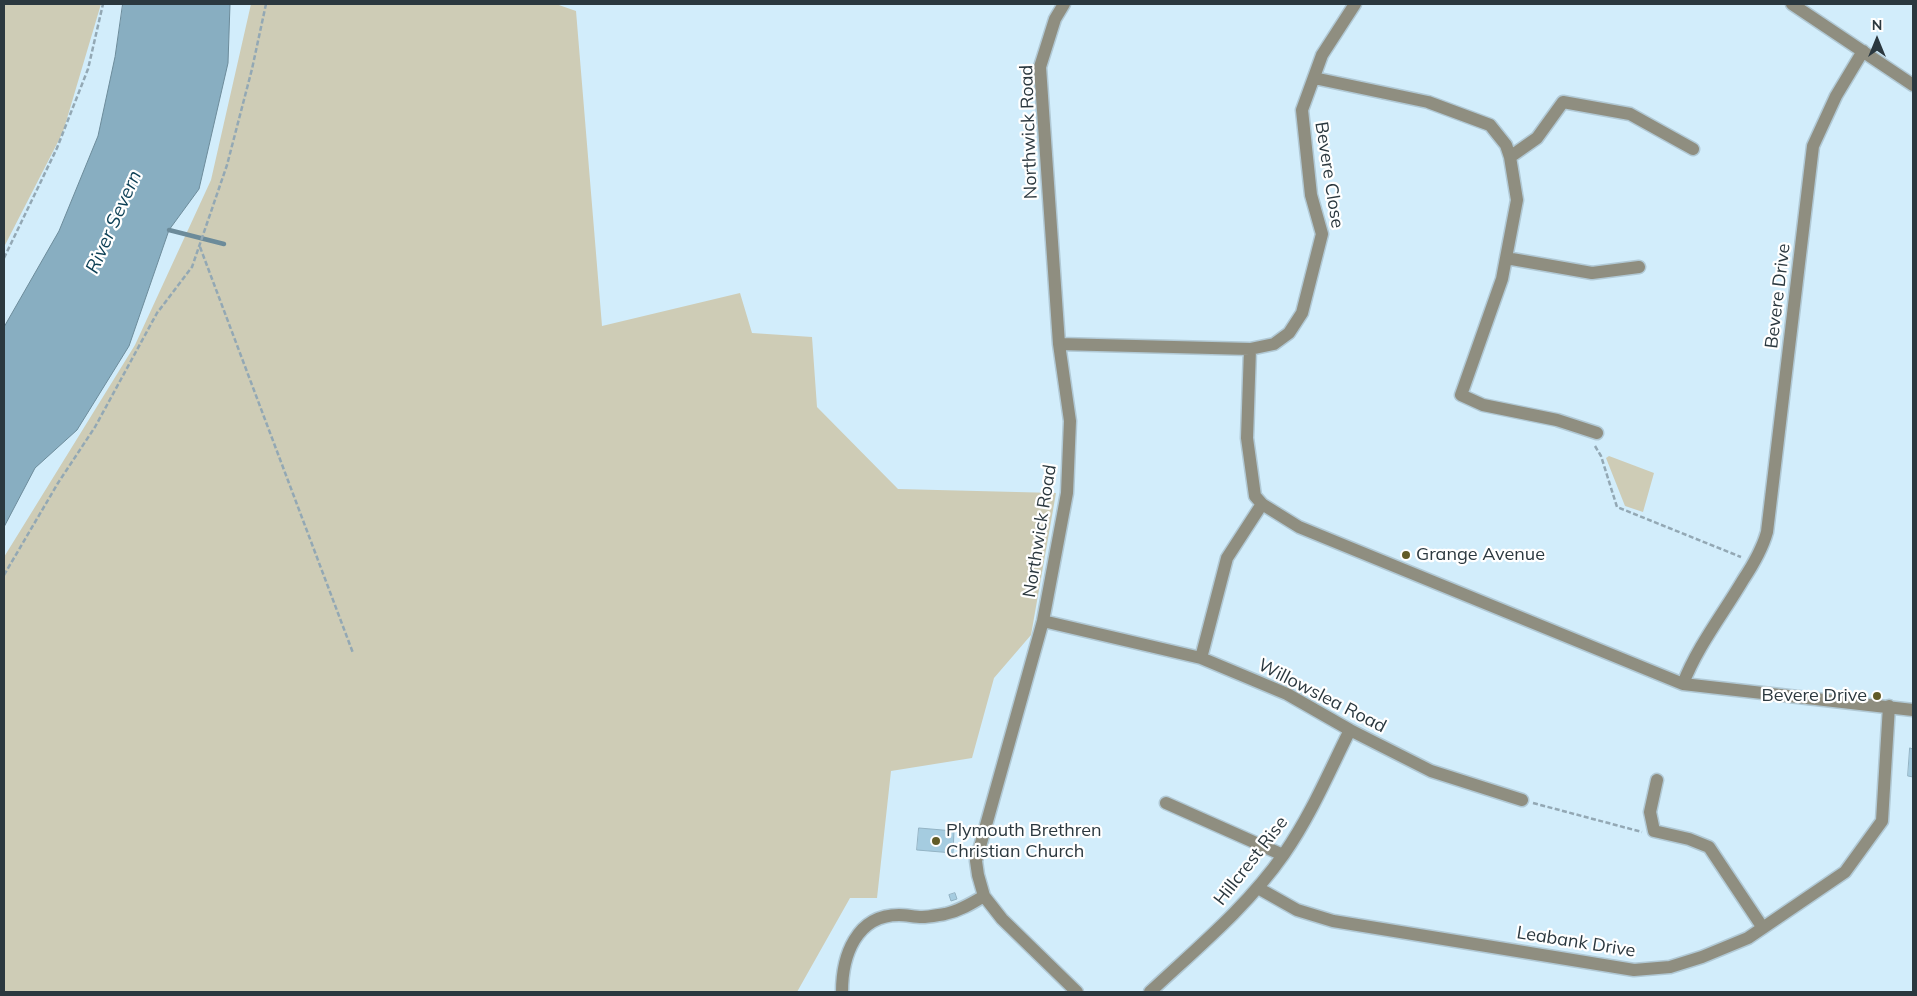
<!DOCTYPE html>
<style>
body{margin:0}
#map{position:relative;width:1917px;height:996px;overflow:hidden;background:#d2edfb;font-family:Mulish,sans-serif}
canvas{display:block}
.frame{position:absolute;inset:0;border:5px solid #2b383f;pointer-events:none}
.north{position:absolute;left:1852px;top:15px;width:50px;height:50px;-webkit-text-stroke:4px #fff;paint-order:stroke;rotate:0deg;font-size:14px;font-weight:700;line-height:20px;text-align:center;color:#2b383f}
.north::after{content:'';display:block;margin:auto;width:18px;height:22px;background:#2b383f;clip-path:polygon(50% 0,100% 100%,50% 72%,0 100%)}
</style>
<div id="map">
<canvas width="1917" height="996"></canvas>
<div class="frame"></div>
<div class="north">N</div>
</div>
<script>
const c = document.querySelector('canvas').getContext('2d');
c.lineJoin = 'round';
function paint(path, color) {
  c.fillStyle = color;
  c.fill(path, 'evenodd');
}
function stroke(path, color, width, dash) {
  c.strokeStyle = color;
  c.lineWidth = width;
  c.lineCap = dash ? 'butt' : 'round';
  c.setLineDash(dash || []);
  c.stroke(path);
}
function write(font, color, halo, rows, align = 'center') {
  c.font = font + ' Mulish,sans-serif';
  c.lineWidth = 4.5;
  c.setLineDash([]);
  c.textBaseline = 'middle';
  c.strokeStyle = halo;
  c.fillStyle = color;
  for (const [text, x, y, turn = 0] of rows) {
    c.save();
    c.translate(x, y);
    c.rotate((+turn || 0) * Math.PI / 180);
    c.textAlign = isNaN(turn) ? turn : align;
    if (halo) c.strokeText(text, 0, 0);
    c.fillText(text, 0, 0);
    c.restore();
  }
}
const green = new Path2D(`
 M4,4h97l-38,128 -59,115z
 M251,4h305l20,7 26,315 138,-33 12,40 60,4 5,70 81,82 158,4 -25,142 -37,43 -22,80 -81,13 -14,127h-27l-53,94h-793v-435l131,-212 76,-165z
 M1609,456l45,17 -11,39 -18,-6 -19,-48z`);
const water = new Path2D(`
 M123,4h107l-2,59 -29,126 -30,41 -40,116 -52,84 -42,38 -31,59v-200l55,-96 39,-95 17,-79z`);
const stream = new Path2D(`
 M169,230l55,14`);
const building = new Path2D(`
 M1910,748l3,1v28l-5,-1z
 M919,828l35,3 -1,22 -36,-3z
 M955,893l2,6 -6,2 -2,-6z`);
const path = new Path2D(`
 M200,247l153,406
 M4,258l53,-110 31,-79 15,-65
 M1595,446l6,10 16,51 124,50
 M4,575l54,-92 37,-56 62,-114 35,-46 35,-102 25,-96 14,-65
 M1533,803l109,29`);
const minor = new Path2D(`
 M1064,4l-9,15 -15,48 19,277 11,77 -3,72 -24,128 -67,240 2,14 6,21 18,23 75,73
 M1792,4l121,81
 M1314,78l114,24 62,23 16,20 4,12 7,43 -15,79 -41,116 22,10 74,15 40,13
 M1510,157l27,-19 26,-36 67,12 63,35
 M1506,258l86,15 47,-6
 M1059,344l191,5 24,-5 15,-11 13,-20 20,-79 -11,-39 -9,-85 20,-55 33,-51
 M1250,349l-3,89 8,58 7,8 37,23 384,157 230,26
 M1043,621l158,37 86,36 63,36 81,41 91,29
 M1201,658l26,-100 35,-54
 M1683,684c14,-37 40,-70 60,-104 10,-15 19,-30 24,-48l46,-386 23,-50 27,-45
 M1657,780l-7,32 4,19 35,8 20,8 54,81
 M1166,803l117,52
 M1258,888l39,22 36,11 301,49 36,-3 32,-10 46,-19 97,-66 37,-51 7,-115
 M842,992c0,-36 14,-77 57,-77 8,0 15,2 23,2 7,0 16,-2 23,-3 14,-3 26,-10 39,-18
 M1150,992c47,-44 97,-85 134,-138 27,-39 45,-82 66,-124`);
const markers = [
 [1406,555,5,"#615b27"],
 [1877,696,5,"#615b27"],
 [936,841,5,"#615b27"]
];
const streetNames = [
 ["Northwick Road",1029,132,-92],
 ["Bevere Close",1329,175,81],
 ["Bevere Drive",1778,296,-83],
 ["Northwick Road",1040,531,-81],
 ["Willowslea Road",1322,696,27],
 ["Hillcrest Rise",1251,861,-52],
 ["Leabank Drive",1576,942,9]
];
const poiNames = [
 ["Grange Avenue",1416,555],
 ["Bevere Drive",1867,696,"right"],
 ["Plymouth Brethren",946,831],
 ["Christian Church",946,852]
];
const waterNames = [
 ["River Severn",114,222,-66]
];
paint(green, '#ceccb6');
paint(water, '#88aec1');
stroke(water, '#6c8b9a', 1);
stroke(stream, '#6c8b9a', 4.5);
paint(building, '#a5cce0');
stroke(building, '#93b3c4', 1);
stroke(minor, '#b1c9d5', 15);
stroke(path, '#93a8b4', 2.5, [5, 2.5]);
stroke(minor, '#8f8e80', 12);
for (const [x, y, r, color] of markers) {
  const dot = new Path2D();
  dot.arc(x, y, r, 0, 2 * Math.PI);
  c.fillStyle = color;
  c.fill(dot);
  stroke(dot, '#fff', 2);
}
write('18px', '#2b383f', '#fff', streetNames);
write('18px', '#2b383f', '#fff', poiNames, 'left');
write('italic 19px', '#0b3f55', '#fff', waterNames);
</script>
